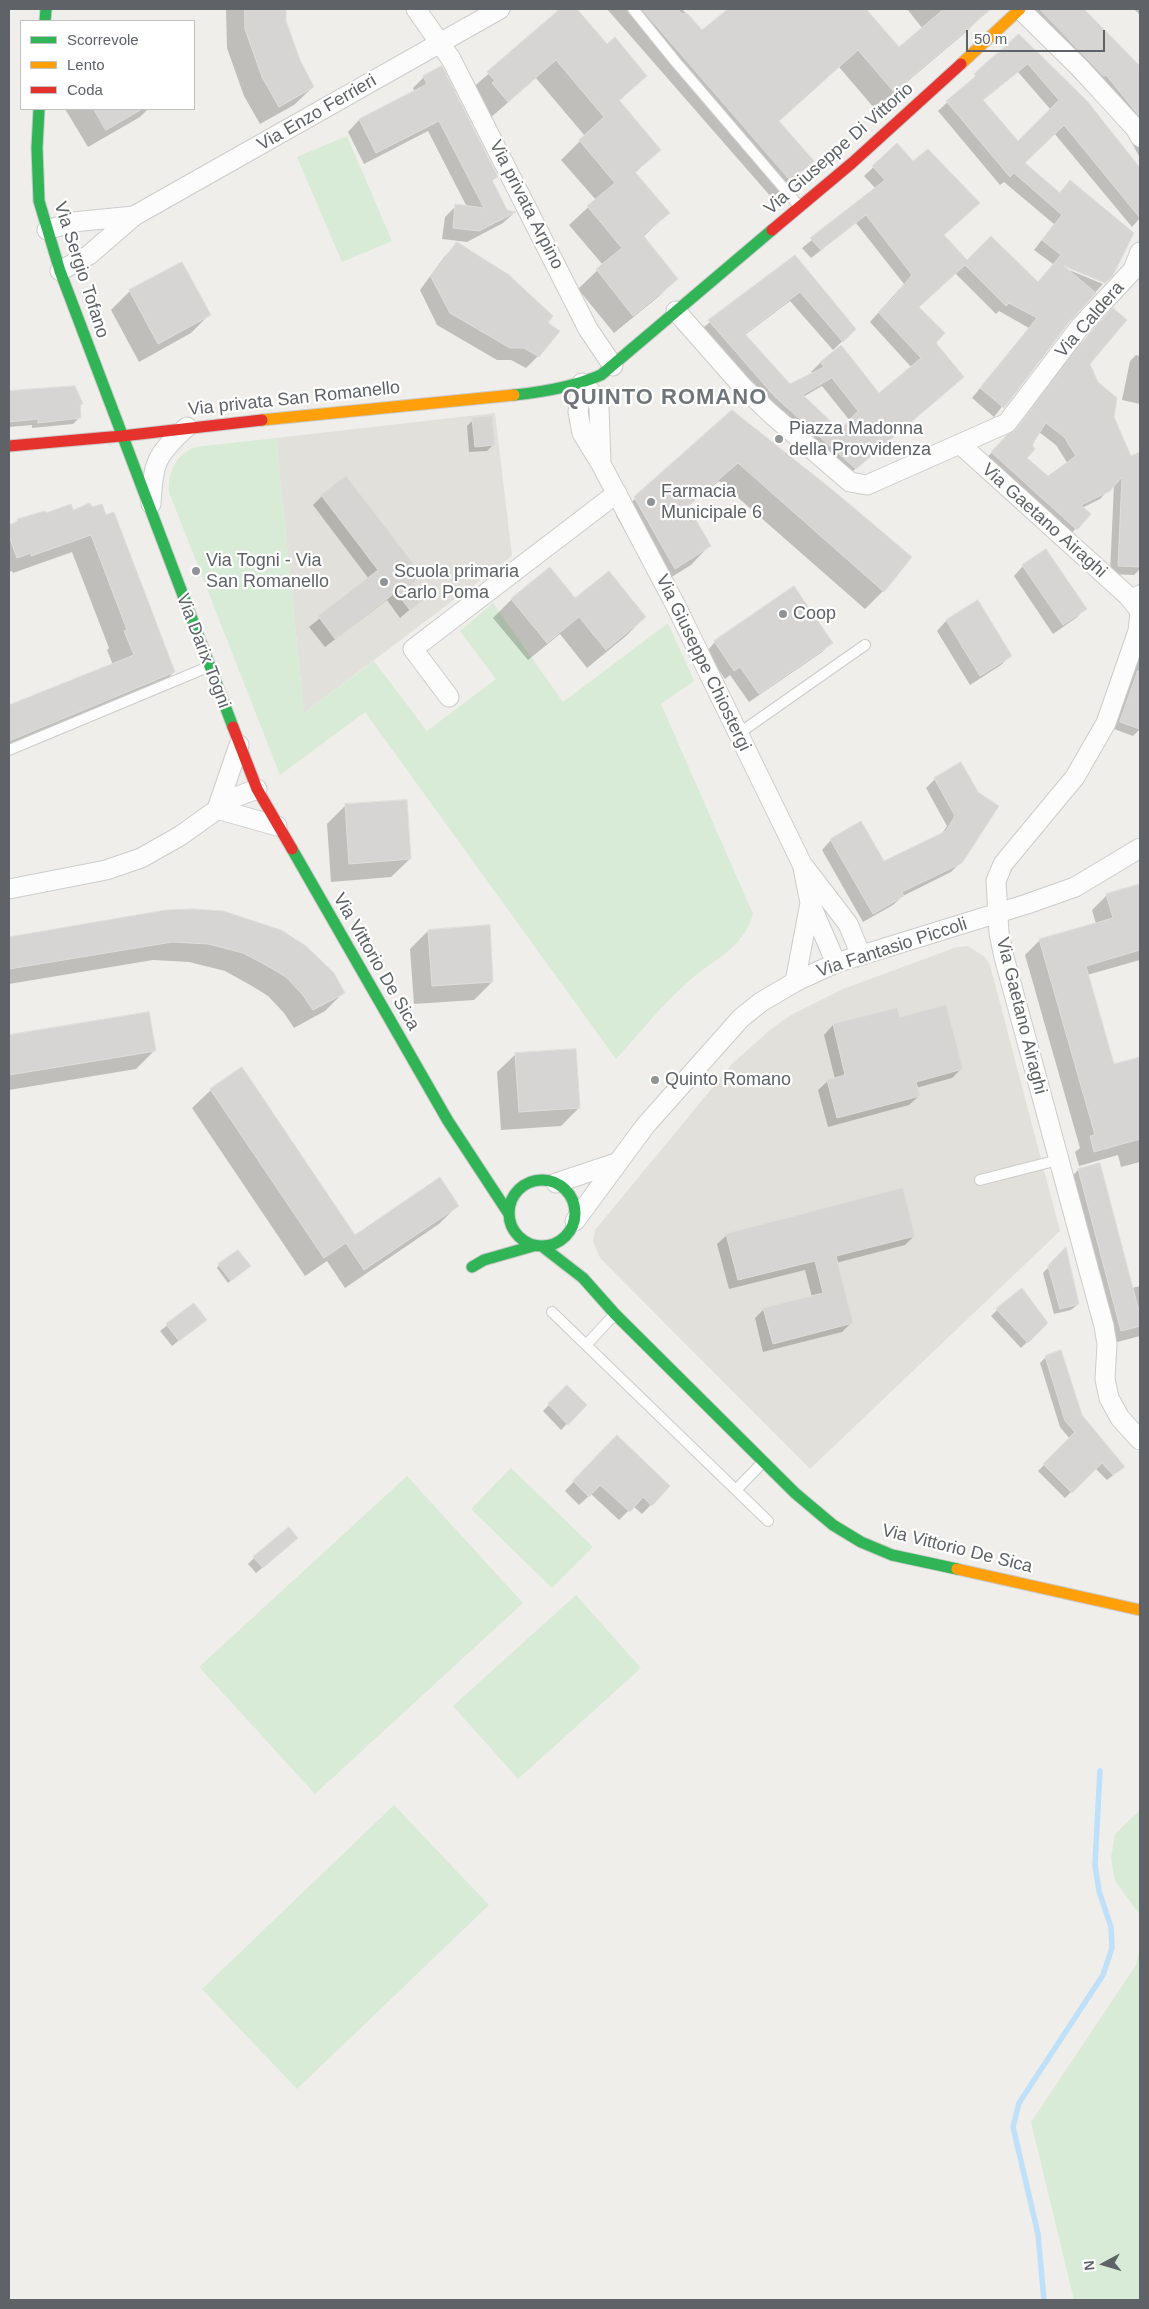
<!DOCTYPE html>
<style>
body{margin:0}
#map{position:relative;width:1149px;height:2309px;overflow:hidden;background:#efeeea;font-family:Arial,sans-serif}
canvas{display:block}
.frame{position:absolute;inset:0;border:10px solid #5f6368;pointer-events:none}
.legend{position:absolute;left:20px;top:20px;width:175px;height:90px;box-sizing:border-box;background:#fff;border:1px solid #bfc1c3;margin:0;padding:6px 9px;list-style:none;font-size:15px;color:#5f6368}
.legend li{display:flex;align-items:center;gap:10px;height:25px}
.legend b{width:25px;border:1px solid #bfc1c3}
.north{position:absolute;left:1079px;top:2239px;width:50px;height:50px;-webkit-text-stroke:4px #fff;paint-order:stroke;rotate:264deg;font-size:14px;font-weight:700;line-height:20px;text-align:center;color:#5f6368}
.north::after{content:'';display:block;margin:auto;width:18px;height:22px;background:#5f6368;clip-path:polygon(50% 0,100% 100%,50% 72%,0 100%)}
.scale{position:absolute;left:966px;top:30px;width:139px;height:22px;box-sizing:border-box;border:2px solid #5f6368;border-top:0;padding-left:6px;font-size:15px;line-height:18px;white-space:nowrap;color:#5f6368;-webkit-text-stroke:4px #fff;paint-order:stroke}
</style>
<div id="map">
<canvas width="1149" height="2309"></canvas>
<div class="frame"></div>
<ul class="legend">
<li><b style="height:6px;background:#30b455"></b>Scorrevole</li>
<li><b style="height:6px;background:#ff9f0a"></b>Lento</li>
<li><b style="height:6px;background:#e5322d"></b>Coda</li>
</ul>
<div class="north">N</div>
<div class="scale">50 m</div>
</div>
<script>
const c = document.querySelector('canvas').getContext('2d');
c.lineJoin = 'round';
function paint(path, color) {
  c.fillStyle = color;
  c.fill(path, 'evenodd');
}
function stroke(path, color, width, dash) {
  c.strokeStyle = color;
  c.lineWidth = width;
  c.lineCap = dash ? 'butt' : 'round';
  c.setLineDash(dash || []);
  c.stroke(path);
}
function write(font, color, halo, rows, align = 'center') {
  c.font = font + ' Arial,sans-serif';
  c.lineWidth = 4.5;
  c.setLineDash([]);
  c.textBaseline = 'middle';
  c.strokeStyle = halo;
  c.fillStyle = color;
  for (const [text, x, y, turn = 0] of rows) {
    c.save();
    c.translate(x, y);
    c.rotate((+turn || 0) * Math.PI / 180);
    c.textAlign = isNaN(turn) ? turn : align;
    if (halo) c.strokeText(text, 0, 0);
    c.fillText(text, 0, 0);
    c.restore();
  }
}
const education = new Path2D(`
 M495,413l17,143 -208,157 -28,-275z
 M968,946l17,11 5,8 70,266 -250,238 -210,-211 -7,-17 2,-11 137,-166 39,-35 20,-14 52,-26 114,-42z`);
const green = new Path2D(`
 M347,136l45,105 -50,21 -45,-105z
 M276,438l28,275 70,-52 53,70 69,-52 -36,-48 33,-28 70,99 105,-79 26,58 -33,23 92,210c-11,36 -37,43 -63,66 -27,23 -50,53 -74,79l-251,-347 -85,63 -111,-283c-1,-21 6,-36 26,-45z
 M511,1468l82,79 -41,41 -81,-79z
 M407,1476l116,127 -208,191 -116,-127z
 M576,1595l65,73 -123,111 -65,-73z
 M394,1805l95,100 -192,184 -95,-100z
 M1140,1810v105l-25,-34 -4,-23 4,-24z
 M1140,1948v352h-66l-43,-178 105,-157z`);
const shadow = new Path2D(`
 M226,9h58l1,12 14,39 14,27 -19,18 -34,19 -16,-28 -17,-48z
 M562,9h9l36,37 39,30 -27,25 40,49 -24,23 33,40 -25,24 34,42 -19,18 -44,36 -36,-44 25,-24 -34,-40 27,-25 -35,-40 24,-24 -49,-58 -47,41 -20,-28z
 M607,9h78l-2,1 18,22 29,-23h134l35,40 24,-20 -16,-20h76l3,3 -19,19 -92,78 -36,-42 -61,55 34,39 -40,37z
 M1011,9h71l58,59v90l-12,-22 -39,-46 -2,1z
 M1134,9h6v6z
 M1019,35l120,134 1,49 -8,9 -78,-94 -30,30 35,30 11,-11 63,51 -75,29 -1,3 46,19 -34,36 -75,97 -22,-19 57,-70 -30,-17 -3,3 -41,-41 -37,35 35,78 -107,91 -82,-72 -64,-75 95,-74 60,73 -22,21 -43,-49 -45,34 44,50 24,-11 -2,-2 9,-9 21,-16 38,48 33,-27 -42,-46 34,-38 -48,-61 -45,35 -9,-10 74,-59 -12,-13 33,-31 46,90 24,27 70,21 16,-19 -19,-14 20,-26 -50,-42 -4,3 -62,-74zM1018,72l33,38 -33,33 -36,-42zM822,386l28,35 -10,10 -37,-34z
 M424,77l73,99 -5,5 15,30 7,2 -11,10 -36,19 -25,-3 3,-22 11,-11 11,1 -39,-76 -64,33 -16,-32 11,-12 56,-28 -2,-4z
 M65,109h83l-8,8 -52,30z
 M458,243l88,80 -8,33 -12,12 -15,-8h-14l-60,-35 -17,-35 25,-34z
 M181,263l28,52 -18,18 -52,29 -28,-52 19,-19z
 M1105,318l-16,46 41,93 8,-3 2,6v109l-6,6 -24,-1 4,-90 -14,15 -18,9 7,6 -22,24 -84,-77 30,-28 66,-88zM1039,432l17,13 12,19 -21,14 -21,-20z
 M1136,355l4,1v48l-18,-4 8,-39z
 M9,382l1,10 72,12 -4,3 1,11 -6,6 -41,4v-3l-23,2z
 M732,412l151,179 -18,18 -146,-128 -32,26 22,39 -18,19 -34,21 -41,-70z
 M473,420l20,25 -6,6 -18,1 -2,-26z
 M322,496l98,79 -8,9 11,14 -23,20 -13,-18 -62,47 -16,-20 60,-48 -56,-74z
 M90,505l84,167 -18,18 -147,61v-45l104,-41 -6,-15 2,-2 -37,-96 -59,21 -1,-2 -3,1v-46l22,-10 41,-5z
 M1023,566l62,43 -9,9 -23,16 -39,-58z
 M793,588l38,55 -9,9 -73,50 -19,-27 -5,4 -19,-27 9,-10z
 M512,599l63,1 70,17 -19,19 -39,32 -27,-34 -32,26 -35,-42z
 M977,602l33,54 -9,9 -31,20 -33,-54 9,-10z
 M1140,649v80l-7,7 -19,-7z
 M961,764v98l-10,10 -48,24 -10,9 -30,17 -41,-72 9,-10 53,23 57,-28 6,-9 -21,-38 9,-9z
 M346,805l64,54 -19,18 -60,5 -4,-58z
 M1140,886v74l-53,15 26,91 27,-8v104l-19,5 -3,-12 -39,11 -4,-14 5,-4 -55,-193 15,-15 56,-16 -4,-14 15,-15z
 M166,911l177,82 -18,18 -31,17 -10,-15 -16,-17 -16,-10 -27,-15 -36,-9 -36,-2 -144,24v-46z
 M428,931l64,51 -18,18 -60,4 -4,-55z
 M896,1009l3,10 62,50 -9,9 -36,10 3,8 -10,9 -81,22 -10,-37 10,-9 7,-2 -11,-44 9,-10z
 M148,1013l7,37 -19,19 -127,21v-54z
 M516,1054l63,54 -18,18 -60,4 -4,-58z
 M242,1069l113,167 103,-31 -19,19 -94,64 -18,-27 -22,15 -113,-168 19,-18z
 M1078,1170l54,118 8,-2v50l-34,9 -42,-160z
 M727,1235l187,1 -9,9 -69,18 15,60 -9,9 -79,20 -8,-34 9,-9 48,-12 -7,-27 -76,19 -12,-45z
 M1065,1250l13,54 -7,6 -17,4 -11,-41z
 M219,1265l27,3 -18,15 -11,-15z
 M193,1305l12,15 -33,26 -12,-15z
 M997,1310l49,13 -25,25 -30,-32z
 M1046,1357l35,59 43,51 -17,13 -12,-12 -30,30 -27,-27 32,-32 -10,-12 -20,-64z
 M567,1386l18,19 -24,25 -18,-19z
 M607,1446l62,40 -27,28 -9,-8 -14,14 -28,-26 -12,11 -14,-14z
 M291,1544l-35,29 -8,-9 6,-6z`);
const stream = new Path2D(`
 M1044,2300l-6,-66 -25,-107 6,-24 84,-128 9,-27 -1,-21 -12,-36 -4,-26 5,-94`);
const building = new Path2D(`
 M245,9h41v12l14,39 14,27 -35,20 -17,-30 -17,-48z
 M560,9h17l30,35 8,-7 32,39 -28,24 42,50 -26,22 35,41 -27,22 35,44 -45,37 -37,-47 26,-21 -35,-42 28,-23 -36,-43 25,-23 -48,-57 -48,42 -16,-19 3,-2 -8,-9z
 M642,9h36l4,5 5,-1 15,17 26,-21h138l33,38 45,-38h47l-97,83 -36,-42 -79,71 35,40 -23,20z
 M1040,9h44l56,57v51l-34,-42 -2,1z
 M1019,34l69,68 52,66v50l-76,-93 -39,38 35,30 10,-13 64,53 -21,42 -8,8 -41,-17 32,27 -26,28 -66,87 -24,-20 57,-70 -28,-15 -3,3 -41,-41 -46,42 26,26 -9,10 28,34 -108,92 -81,-72 -67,-77 87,-65 61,74 -13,13 -43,-50 -55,42 45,50 34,-17 -4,-5 21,-17 38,48 42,-35 -43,-46 15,-14 19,-23 -46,-60 -45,35 -11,-12 75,-58 -13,-14 25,-23 16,18 15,-12 52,54 -36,32 23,25 24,-24 47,46 23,-27 -19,-15 20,-25 -48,-42 -4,4 -64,-76 30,-25 -2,-2zM1028,64l31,36 -41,41 -35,-41zM832,378l26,33 -18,19 -37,-35z
 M442,66l56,111 -6,3 15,30 9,2 -37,19 -26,-3 2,-24 29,4 -45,-87 -63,32 -17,-34 68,-35 -4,-8z
 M94,109h48l-36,21z
 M457,242l52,33 44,41 -5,7 12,8 -21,26 -15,-9h-14l-60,-35 -19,-36z
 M182,262l29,53 -53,29 -29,-54z
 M1113,308l14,12 -37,44 8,18 19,16 -3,19 17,39 9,-4v115l-22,-1 4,-89 -12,14 -29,14 10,9 -14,16 -86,-78 16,-17 9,-5 72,-95zM1046,423l18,14 12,19 -28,20 -21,-18 8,-9 -3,-4z
 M75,386l8,18h-3l1,14 -43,5v-4l-29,3v-31z
 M732,410l103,82 77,65 -28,35 -146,-129 -50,43 23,40 -36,23 -41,-72z
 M492,416l3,29 -20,2 -3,-29z
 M346,476l76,99 -10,7 13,17 -15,11 -14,-18 -61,47 -17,-23 60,-46 -57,-75z
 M90,503l2,4 10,-3 4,11 8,-3 61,160 -166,69v-36l125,-50 -10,-24 3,-1 -36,-95 -60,21v-3l-14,5 -8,-22v-11l9,-4 -1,-2 28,-8 1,2 25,-9 2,6z
 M1046,549l41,60 -24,16 -41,-60z
 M550,567l25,31 34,-27 37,46 -40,33 -27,-33 -32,26 -36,-44z
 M794,586l39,57 -74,51 -19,-27 -6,4 -20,-30z
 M978,600l34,56 -32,20 -34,-56z
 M1138,671l2,1v57l-20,-7z
 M961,762l17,30 21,14 -37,57 -60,29 2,4 -31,18 -43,-75 31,-18 23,40 62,-30 9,-15 -21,-38z
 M407,800l4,59 -62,5 -4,-60z
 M1140,884v66l-54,16 28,98 26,-7v82l-46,13 -4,-16 5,-1 -56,-196 74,-21 -7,-24z
 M193,909l30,2 58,19 25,16 28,27 11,20 -32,17 -11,-16 -16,-17 -15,-9 -28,-15 -35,-9 -36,-2 -163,27v-32l157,-27z
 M490,925l3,57 -61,4 -4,-56z
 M946,1005l17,64 -47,13 4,14 -83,22 -10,-38 18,-5 -12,-51 64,-16 3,9z
 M149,1012l7,39 -147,24v-40z
 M576,1049l4,59 -61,4 -4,-59z
 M242,1067l113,168 85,-58 19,29 -95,64 -18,-27 -22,15 -114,-169z
 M1100,1163l40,152v11l-19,5 -43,-162z
 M903,1188l12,48 -79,20 17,67 -80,21 -10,-36 60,-15 -8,-32 -77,19 -12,-46z
 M1066,1247l13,57 -19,5 -12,-43z
 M238,1250l13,16 -20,15 -13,-17z
 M1022,1288l26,35 -20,20 -32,-34z
 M194,1303l13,17 -28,21 -13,-17z
 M1061,1350l21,65 43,52 -12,8 -11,-12 -30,30 -29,-29 32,-32 -10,-11 -20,-65z
 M567,1385l20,20 -19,20 -20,-21z
 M617,1435l53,51 -18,20 -9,-9 -13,15 -30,-27 -11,12 -16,-16z
 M289,1527l9,11 -35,30 -10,-11z`);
const lane = new Path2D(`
 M633,9l42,52 124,145
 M1128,596l12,-6
 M738,734l127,-89
 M9,750l199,-83
 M980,1180l78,-20
 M552,1312l216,209
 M586,1345l28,-30
 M736,1490l27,-28`);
const street = new Path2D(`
 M416,9l35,50 137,270 25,37
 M1021,10l59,58 55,60 5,9
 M47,230l26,-8 61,-6
 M60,271l29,-16 45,-39 366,-207
 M676,311l66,75 28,27 80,69 17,3 140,-62 72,-95 54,-58 7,-18
 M582,383l-4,29 4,21 19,31 75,142 126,258 46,60 13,31
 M582,383l13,13 4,11 2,56
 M961,445l167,151 12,15
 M151,504c2,-42 5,-49 36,-77
 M1140,612l-2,19 -32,92 -31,54 -72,87 -7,17 3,52 5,24 100,369 3,18 -2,35 4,19 11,20 20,22
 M449,697l-36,-48 204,-156
 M217,809l22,-64
 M217,809l60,17
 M803,868l7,35 26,60
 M9,889l97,-19 35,-12 39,-22 53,-38 24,-9
 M795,982l15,-79
 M556,1183l60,-20
 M575,1221l70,-95 96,-108 20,-16 34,-20 41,-19 191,-59 48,-17 65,-39`);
const fast = new Path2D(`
 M45,21l1,-12
 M39,109l-2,39 2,53 21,70 173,456
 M514,395c30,-3 59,-8 87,-20l171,-145
 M292,849l156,272 61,93
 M509 1213a33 33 0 1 1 66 0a33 33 0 1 1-66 0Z
 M543,1247l40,31 32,36 180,179 38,32 28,17 31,13 65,14
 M472,1267l12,-7 49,-14`);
const slow = new Path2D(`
 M961,64l59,-55
 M262,420l252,-25
 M957,1569l183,41`);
const jam = new Path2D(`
 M772,230l80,-67 109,-99
 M9,446l113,-10 140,-16
 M233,727l24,62 35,60`);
const markers = [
 [779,439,5,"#919496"],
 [651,502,5,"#919496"],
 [196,571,5,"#919496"],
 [384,582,5,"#919496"],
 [783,614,5,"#919496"],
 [655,1080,5,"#919496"]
];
const streetNames = [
 ["Via Enzo Ferrieri",317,113,-30],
 ["Via Giuseppe Di Vittorio",839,149,-41],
 ["Via privata Arpino",526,205,63],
 ["Via Sergio Tofano",81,270,72],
 ["Via Caldera",1090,320,-49],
 ["Via privata San Romanello",294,399,-6],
 ["Via Gaetano Airaghi",1044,521,42],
 ["Via Darix Togni",203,651,69],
 ["Via Giuseppe Chiostergi",703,663,64],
 ["Via Fantasio Piccoli",892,948,-18],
 ["Via Vittorio De Sica",376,962,60],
 ["Via Gaetano Airaghi",1021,1016,76],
 ["Via Vittorio De Sica",957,1549,14]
];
const poiNames = [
 ["Piazza Madonna",789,429],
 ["della Provvidenza",789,450],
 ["Farmacia",661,492],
 ["Municipale 6",661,513],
 ["Via Togni - Via",206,561],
 ["San Romanello",206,582],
 ["Scuola primaria",394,572],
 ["Carlo Poma",394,593],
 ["Coop",793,614],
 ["Quinto Romano",665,1080]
];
const districtNames = [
 ["QUINTO ROMANO",665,398]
];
paint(education, '#e2e0da');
paint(green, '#d8ebd6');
paint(shadow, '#0003');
stroke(stream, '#bfe0f9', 5.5);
paint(building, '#d6d5d3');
stroke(building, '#deddd9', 1);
stroke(lane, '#cbcccc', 12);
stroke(street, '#cbcccc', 21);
stroke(fast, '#cacacb', 13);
stroke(slow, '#cacacb', 13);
stroke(jam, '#cacacb', 13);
stroke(lane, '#fdfcfc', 10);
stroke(street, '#fdfcfc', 19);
stroke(fast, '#30b455', 11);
stroke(slow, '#ff9f0a', 11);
stroke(jam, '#e5322d', 11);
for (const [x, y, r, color] of markers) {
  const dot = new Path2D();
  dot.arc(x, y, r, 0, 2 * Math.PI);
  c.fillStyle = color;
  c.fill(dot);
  stroke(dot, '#fff', 2);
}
write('18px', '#5f6368', '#fff', streetNames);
write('18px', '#5f6368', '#fff', poiNames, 'left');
c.letterSpacing = '1px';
write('bold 22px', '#70757a', '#fff', districtNames);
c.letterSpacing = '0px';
</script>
